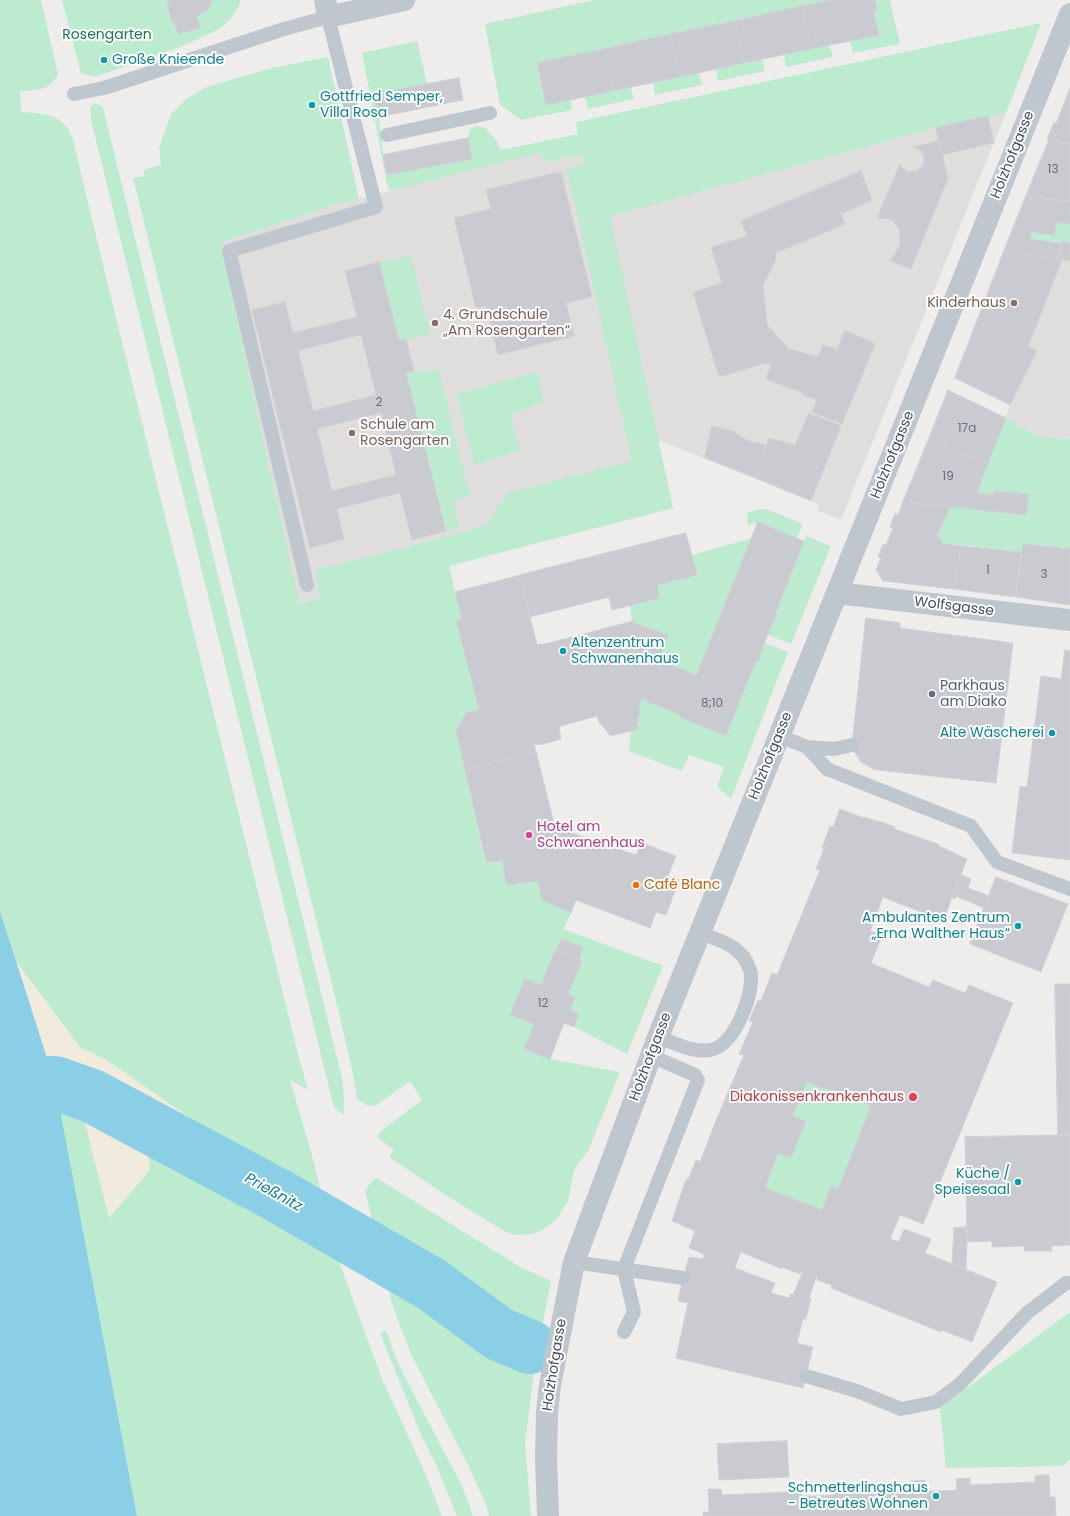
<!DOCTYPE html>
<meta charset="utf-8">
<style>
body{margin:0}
canvas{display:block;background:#efecec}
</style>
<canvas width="1070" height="1516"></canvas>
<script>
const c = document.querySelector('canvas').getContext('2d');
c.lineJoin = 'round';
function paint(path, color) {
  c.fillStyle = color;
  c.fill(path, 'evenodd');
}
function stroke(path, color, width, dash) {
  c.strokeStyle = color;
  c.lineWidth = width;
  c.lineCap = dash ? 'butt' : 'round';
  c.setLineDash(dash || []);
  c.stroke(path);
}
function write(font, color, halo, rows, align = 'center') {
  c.font = font + ' Poppins,sans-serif';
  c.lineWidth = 4;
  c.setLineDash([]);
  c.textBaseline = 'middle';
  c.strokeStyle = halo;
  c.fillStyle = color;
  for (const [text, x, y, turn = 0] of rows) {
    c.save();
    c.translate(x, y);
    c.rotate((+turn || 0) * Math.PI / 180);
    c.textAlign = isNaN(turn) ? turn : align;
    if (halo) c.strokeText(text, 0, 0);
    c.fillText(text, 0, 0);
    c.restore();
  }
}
const education = new Path2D(`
 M1006,113l-165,407 -24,-10 2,-5 -8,-4 -153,-61 15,68 -375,95 -78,-360 114,-38 206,-53 3,11 39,-9 2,11 25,51 327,-88 52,-12z
 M1062,260l8,1v178l-30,-2 -34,-19 4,-13 27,-54 -9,-4z`);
const green = new Path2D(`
 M0,0h41l17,74c-8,17 -21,16 -38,17l1,21c15,1 34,1 45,14 3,4 5,9 7,14l31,129 194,785 10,36 -18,-10 23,79 23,94 46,126 44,96 16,41h-305l-82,-433 -55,-172z
 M62,0h179c-3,10 -10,20 -19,27 -9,6 -21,10 -30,15 -32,13 -66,24 -98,35l-13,-4z
 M594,0h238l-295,63 9,42 25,-5 1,10 -51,10 -21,-15 -15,-81z
 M875,0h15l10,44 -47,9 -3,-12 29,-6 -6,-24 4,-1z
 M1041,23l-35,90 -18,3 -52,12 -326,88 63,292 -224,58 13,52 -6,2 23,90 -13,3 -10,17 29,132 17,-1 5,24 31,-4 4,19 29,13 -8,16 100,37 -36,88 -53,-27 5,-13 -9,-4 -2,-15 14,-34 -3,-1 4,-13 -22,-8 -20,46 -16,-6 -15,36 24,9 -10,25 26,10 70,13 -32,79 -14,19 -6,31 -12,19 -15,11 -9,3 -17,1 -11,-4 -60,-37 -55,-37 5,-7 -17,-13 5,-7 40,-30 -12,-19 -33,24 -7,2 -13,-8 -4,-25 -14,-61 -206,-835 12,-2 -2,-6 18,-5 -2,-17 12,-34 14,-14 21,-13 66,-19 56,-11 31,142 -25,6 -114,38 79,360 21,-5 -5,-28 97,-24 75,-21 21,-32 124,-32 -65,-293 17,-3 -2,-11 -39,9 -3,-10 -150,38 -3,-7 -25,-131 55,-12 10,43 -48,33 4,38 5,20 84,-16 -4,-21 2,-9 5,-3 9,1 13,14 4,9 77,-16 -2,-12z
 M829,45l4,12 -47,10 -2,-12z
 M762,59l3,12 -47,10 -2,-12z
 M699,73l3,12 -47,10 -2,-12z
 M631,88l3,11 -46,10 -3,-12z
 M94,103l6,2 3,3 239,970 2,18v19l-10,-7 -242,-984 -2,-16z
 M1056,222l14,2v19l-40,-4 1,-7 23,3z
 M411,256l19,78 -31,7 -20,-79z
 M439,370l31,126 -17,4 6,28 -13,3 -40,-158z
 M538,372l5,30 -31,12v10l9,26 -46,15 -19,-71z
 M1006,418l34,19 30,2v110l-47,-5 -2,8 -79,-9 -1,-4 -4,-3 13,-29 76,8 2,-21 -34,-3 -1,4 -16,-2z
 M761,509l8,1 34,14 -6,14 -39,-16 -10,3 -1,-12z
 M806,536l25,10 -40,98 -23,-9 6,-15h2l1,-4 -2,-1z
 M752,538l-56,137 -37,-15 9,-24 -36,-14 -2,-16 30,-8 -3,-13 35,-30z
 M765,643l23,9 -57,147 -14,-12 7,-20 -35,-12 -7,16 -53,-20 2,-20 7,-2c-1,-9 1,-22 3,-30l39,16v3l46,18 30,-75 3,1 1,-4h-1z
 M807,1082l18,7 1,-1 45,18 -33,83 -16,21 -57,-22 13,-35 13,5 15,-37 -13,-5z
 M377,1178l145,90 29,13 -16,82 -10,81 6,72h-42l-2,-9 -19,-42 -57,-111 -19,-50 -27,-114 9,-11z
 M1070,1312v147l-7,7 -117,2 -6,-60z
 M385,1330l3,4 7,22 12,25 55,105 11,30h-16l-20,-49 -16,-32 -40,-99v-3z`);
const sand = new Path2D(`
 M16,961l64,86 25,12 123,85c-59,-22 -114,-53 -176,-68z
 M78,1096l68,36 4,38 -41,48z`);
const water = new Path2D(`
 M0,911l55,172 82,433h-137z`);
const river = new Path2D(`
 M0,1086l55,-3 37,13 185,99 154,89 68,50 31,13`);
const building = new Path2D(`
 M167,0h44l1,2 -4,8 -11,6 3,12 -22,6 -4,-12h-2z
 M832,0h43l2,10 -4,1 6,24 -68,14 -9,-43z
 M802,6l9,43 -67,14 -9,-42z
 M735,21l9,42 -64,14 -9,-43z
 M671,34l9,43 -67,14 -9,-42z
 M604,49l9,42 -67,14 -9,-42z
 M459,78l4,22 -84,17 -4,-23z
 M1070,88v56l-21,-4 -2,-1 7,-17 2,1z
 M988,116l6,27 -53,12 -5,-27z
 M468,138l4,21 -85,16 -4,-20z
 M1049,140l21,4v58l-44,-6z
 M939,141l9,37 -37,91 -20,-8 9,-17v-10l-1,-5 -6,-8 -5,-2 -11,-1 23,-54 2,4 6,4 9,-1 7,-7v-7l-3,-6 -7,-4z
 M861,171l11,29 -31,14 4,10 -62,26 -6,1 -2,5 1,3 -13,26 4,40 22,24 29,8 5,-12 14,5 8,-20 30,14 -33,80 -30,-12 5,-12 -14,-5v-2l-37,-14 5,-15 -5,-1 -47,14 -26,-85 29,-9 -11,-36 36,-11 -6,-15z
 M561,172l31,125 -26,6 8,33 -76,19 -12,-49 -10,2 -22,-90 37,-9 -5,-19z
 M1026,196l44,6v22l-14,-2 -2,13 -23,-3 -1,7 30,4 2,17 -58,-9z
 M1061,241l9,2v18l-8,-1z
 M1004,251l58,9 -34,87 9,4 -27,54 -55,-27z
 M379,262l20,79 7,-2 8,32 -8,2 40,158 -34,9 -12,-47 -63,16 7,30 -34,9 -58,-238 33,-8 8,31 64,-16 -12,-46zM361,335l15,60 -63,16 -15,-60zM381,413l15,62 -64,16 -15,-62z
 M948,390l58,28 -18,46 -60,-23z
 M809,413l32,13 -30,75 -55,-23 13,-40 26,7z
 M712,426l20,5 16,10 18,4 -10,33 -51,-20z
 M928,441l60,23 -11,29 16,2 1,-4 35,3 -3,21 -123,-13z
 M903,502l47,5 -13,29 4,3 1,4 19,3 -7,43 -71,-8 -7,-11 5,-12 -3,-1 5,-13 3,1 7,-17 -3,-1 5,-14 3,2z
 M758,522l46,19 -29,74 2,1 -1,4h-2l-8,19 -7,19h1l-1,4 -3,-1 -30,75 -47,-19 1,-2 -39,-16 -2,8 1,3 -3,13 1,6 -28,7 -3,-5 -8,-9 -2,-6 -36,10 -2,2 2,11 -21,6v-1l-6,1 2,7 -71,18 -9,-40 10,-17 13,-3 -23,-90 6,-2 -7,-26 65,-17 17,70 3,-1 1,1 92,-24 -1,1 36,13 -9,25 37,15z
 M686,533l11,42 -40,10 3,13 -48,12 -3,-13 -79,20 -10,-42z
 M1023,544l47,5v56l-54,-8z
 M961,546l60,6 -5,45 -62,-8z
 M866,618l34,5v5l113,15 -17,140 -119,-13 -6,-2 -10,-6 -5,-7 -4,-10z
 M1065,650l5,1v209l-58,-7 8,-67 7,1 14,-111 20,3z
 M536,752l19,75 81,28 6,-12 34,13 -8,20 11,4 -13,35 -10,-3 -6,16 -74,-28 -5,13 -29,-13 -4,-19 -31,4 -5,-24 -16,1 -21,-92z
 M840,809l24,9 1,-1 14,5v-1l16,6 -1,2 44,15 -1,1 30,14 -24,62 -60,-24 -13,34 12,5 -11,27 58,24 4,-7 32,13 4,-8 44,18 -90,221 -23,-9 -10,24 9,3 5,-13 27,10 -6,14 72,29 -25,60 -30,-12 -1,2 -110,-44 1,-3 -15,-5 1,-2 -2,-1 -7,21h2l-5,21h-3l-6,24 16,4 -10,41 -127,-30 12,-55 -10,-2 5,-23 6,-21 14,2 1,-5 -15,-6 6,-17 -23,-10 14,-42 2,1 8,-20 4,2 17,-44 27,-63 -5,-1 14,-32 -4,-1 9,-21 3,1 11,-28 5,2 43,-105 -4,-1 8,-20 -2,-1 8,-22 3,1zM807,1082l18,7 1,-1 45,18 -33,83 -7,-3 -9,24 -57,-22 13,-35 13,5 15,-37 -13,-5zM741,1252l41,17v-2l18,7 1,-3h2l-10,24 -3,-1 -1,4 -18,-5 4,-10 -40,-15z
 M961,875l10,4 -3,9 21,8 -5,12 -28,-12 -1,3 -3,-1z
 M996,877l72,27 -27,68 -71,-28z
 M561,939l22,8 -4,13 -23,-9z
 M555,950l27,11 -14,34 7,3 -5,12 9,4 -5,13 -10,-4 -14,36 -26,-10 10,-25 -24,-9 15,-37 16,7z
 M1055,984h15v151h-12z
 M1058,1135h12v110l-19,1 1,5h-28l1,-5 -33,1v-6l-25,1 -2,-105z
 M966,1227l1,15 -1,27 -14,-5 2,-36z
 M787,1441l2,36 -70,3 -2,-36z
 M1049,1475l1,22h5l1,19h-353v-4h6l-1,-23h13l1,6 65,-3v-6l13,-1 1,11h16l16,-1v-11l12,-1v7l66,-3v-6l14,-1v11h16l16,-1 -1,-11 14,-1v7l65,-3v-6z`);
const service = new Path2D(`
 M74,94l30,-6 180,-59 44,-12 48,190 -147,44 78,334
 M387,135l103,-22
 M779,736l28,11 27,2 18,-4
 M807,747l20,22 144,57 26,36 73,27
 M658,1037c17,6 39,18 56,12 22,-8 38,-52 37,-74 0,-4 -3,-10 -5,-14 -9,-16 -30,-22 -46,-28
 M574,1262l109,16
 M624,1332l10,-20 -10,-43 74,-189 -3,-5 -44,-19
 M806,1376l51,15 44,18 35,-7 24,-18 67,-71 39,-30h4`);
const minor = new Path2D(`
 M325,0l3,17 76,-17
 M837,593l233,27
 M548,1516l-2,-58 1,-45 3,-28 24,-123 84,-225 412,-1023`);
const markers = [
 [104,60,4,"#0f9aa8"],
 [312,105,4,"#0f9aa8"],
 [1014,303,4,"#8d6e63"],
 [435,323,4,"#8d6e63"],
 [352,433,4,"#8d6e63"],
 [563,651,4,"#0f9aa8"],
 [932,694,4,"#5c6f8a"],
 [1052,733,4,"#0f9aa8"],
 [529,835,4,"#d1479c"],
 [636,885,4,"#e8710a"],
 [1018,926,4,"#0f9aa8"],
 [913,1097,5,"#e0444e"],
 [1018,1182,4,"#0f9aa8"],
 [936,1496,4,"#0f9aa8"]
];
const numberNames = [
 ["13",1053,170],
 ["2",379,403],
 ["17a",967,429],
 ["19",948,477],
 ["1",988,571],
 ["3",1044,575],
 ["8;10",712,704],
 ["12",543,1004]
];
const parkNames = [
 ["Rosengarten",107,35]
];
const cultureNames = [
 ["Große Knieende",112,60,"left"],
 ["Gottfried Semper,",320,97,"left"],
 ["Villa Rosa",320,113,"left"],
 ["Altenzentrum",571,643,"left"],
 ["Schwanenhaus",571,659,"left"],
 ["Alte Wäscherei",1044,733],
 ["Ambulantes Zentrum",1010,918],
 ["„Erna Walther Haus“",1010,934],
 ["Küche /",1010,1174],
 ["Speisesaal",1010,1190],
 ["Schmetterlingshaus",928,1488],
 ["- Betreutes Wohnen",928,1504]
];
const streetNames = [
 ["Holzhofgasse",1013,155,-68],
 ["Holzhofgasse",893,455,-68],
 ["Wolfsgasse",954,607,7],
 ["Holzhofgasse",771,756,-68],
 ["Holzhofgasse",651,1057,-69],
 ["Holzhofgasse",555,1365,-81]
];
const educationNames = [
 ["Kinderhaus",1006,303,"right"],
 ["4. Grundschule",443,315],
 ["„Am Rosengarten“",443,331],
 ["Schule am",360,425],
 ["Rosengarten",360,441]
];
const serviceNames = [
 ["Parkhaus",940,686],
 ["am Diako",940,702]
];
const hotelNames = [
 ["Hotel am",537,827],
 ["Schwanenhaus",537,843]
];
const foodNames = [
 ["Café Blanc",644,885]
];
const healthNames = [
 ["Diakonissenkrankenhaus",904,1097]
];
const waterNames = [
 ["Prießnitz",273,1193,29]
];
paint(education, '#e0dddd');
paint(green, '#bcebd0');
paint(sand, '#f0ebdd');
paint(water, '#8bcfe6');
stroke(river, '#8bcfe6', 54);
paint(building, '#cacbd1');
stroke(building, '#d0d2d8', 1);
stroke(service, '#bec6ce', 14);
stroke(minor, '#bec6ce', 22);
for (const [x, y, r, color] of markers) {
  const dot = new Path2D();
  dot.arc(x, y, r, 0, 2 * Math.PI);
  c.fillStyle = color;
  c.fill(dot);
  stroke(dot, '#fff', 1.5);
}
write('12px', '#676e76', null, numberNames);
write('14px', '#1b754c', '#fff', parkNames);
write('14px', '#0d838f', '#fff', cultureNames, 'right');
write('14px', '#464f58', '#fff', streetNames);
write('14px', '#785e54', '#fff', educationNames, 'left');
write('14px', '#4e5e75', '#fff', serviceNames, 'left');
write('14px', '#b23c85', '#fff', hotelNames, 'left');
write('14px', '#c56008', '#fff', foodNames, 'left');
write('14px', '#be3a42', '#fff', healthNames, 'right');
write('italic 15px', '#137b9e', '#fff', waterNames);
</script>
